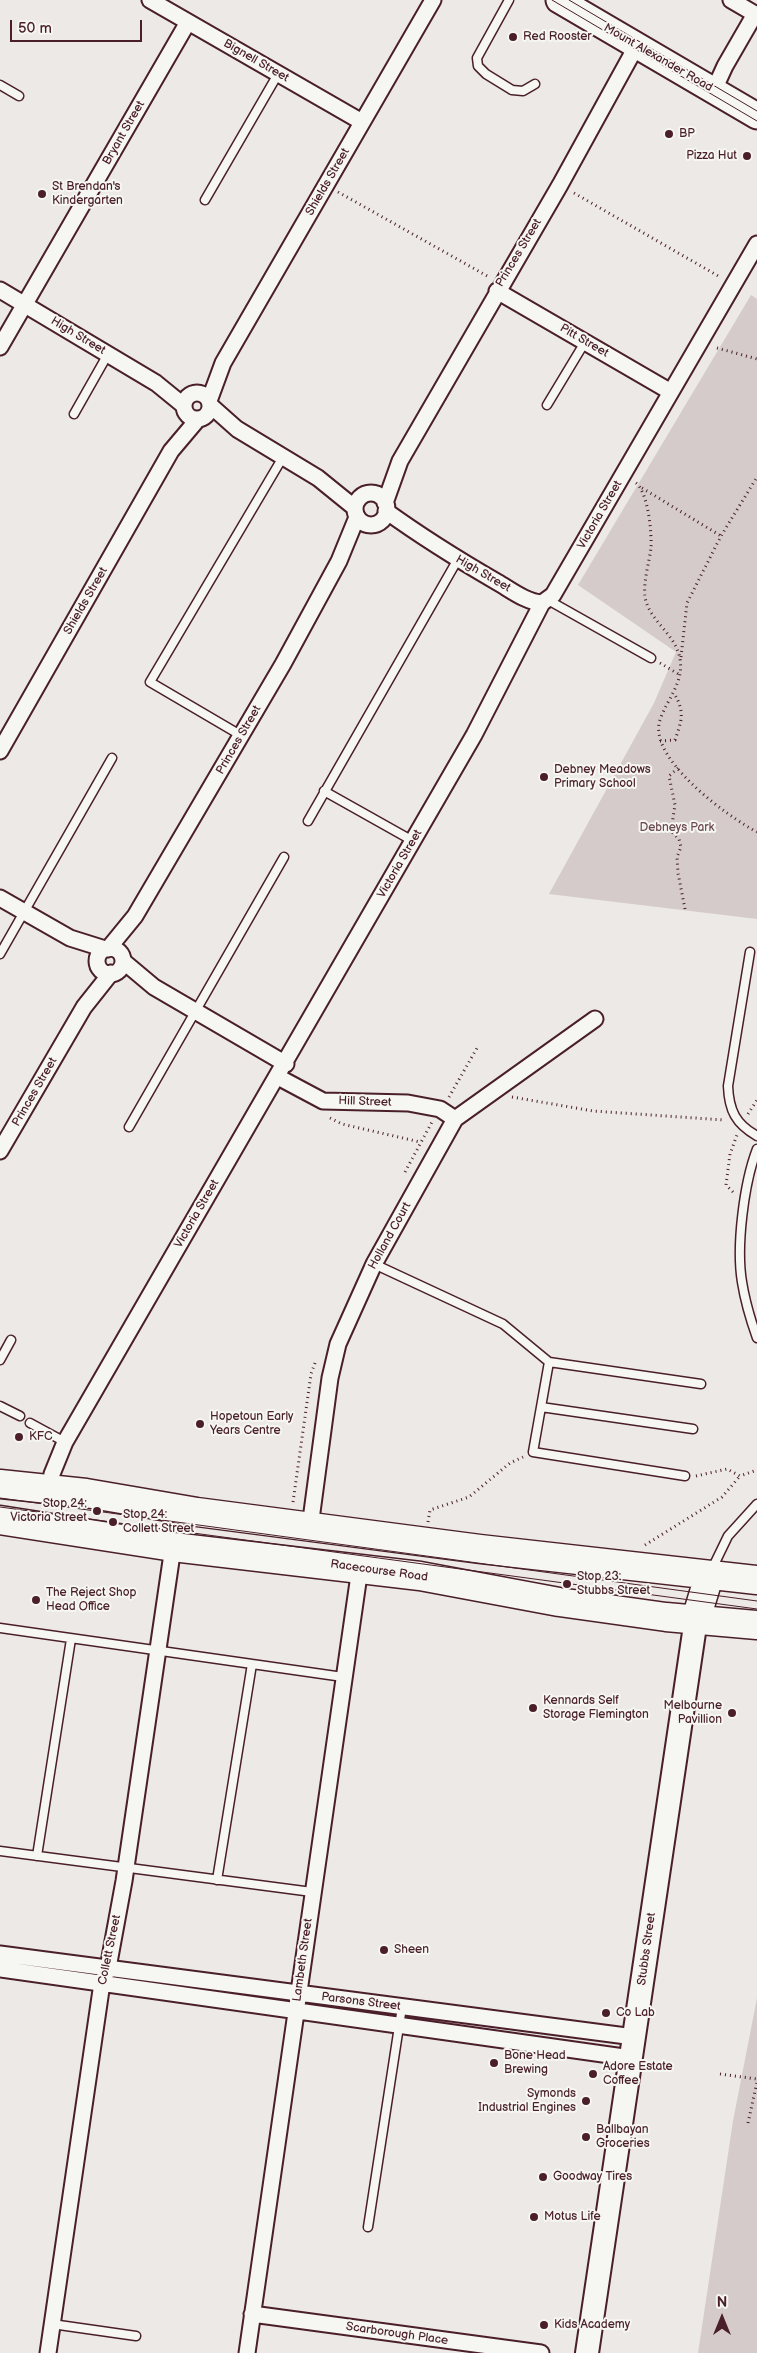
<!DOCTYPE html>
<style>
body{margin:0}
#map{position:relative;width:757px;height:2353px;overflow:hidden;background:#ece9e6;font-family:"Balsamiq Sans",sans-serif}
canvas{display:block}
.north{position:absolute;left:697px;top:2293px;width:50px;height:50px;-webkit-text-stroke:4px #f6f6f2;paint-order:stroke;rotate:0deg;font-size:14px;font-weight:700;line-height:20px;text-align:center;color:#4a1f2b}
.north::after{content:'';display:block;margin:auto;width:18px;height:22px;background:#4a1f2b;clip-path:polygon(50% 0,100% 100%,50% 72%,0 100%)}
.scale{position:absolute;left:10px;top:20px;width:132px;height:22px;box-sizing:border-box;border:2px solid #4a1f2b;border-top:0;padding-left:6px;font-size:15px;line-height:18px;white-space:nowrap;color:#4a1f2b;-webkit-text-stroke:4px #f6f6f2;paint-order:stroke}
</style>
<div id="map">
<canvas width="757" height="2353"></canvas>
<div class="north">N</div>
<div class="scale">50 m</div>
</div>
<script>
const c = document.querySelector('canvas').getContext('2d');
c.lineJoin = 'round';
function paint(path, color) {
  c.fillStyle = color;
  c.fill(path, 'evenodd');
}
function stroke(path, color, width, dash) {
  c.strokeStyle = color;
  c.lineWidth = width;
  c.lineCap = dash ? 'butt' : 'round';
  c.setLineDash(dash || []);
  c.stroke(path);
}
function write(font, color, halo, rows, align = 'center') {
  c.font = font + ' "Balsamiq Sans",sans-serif';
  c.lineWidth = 4;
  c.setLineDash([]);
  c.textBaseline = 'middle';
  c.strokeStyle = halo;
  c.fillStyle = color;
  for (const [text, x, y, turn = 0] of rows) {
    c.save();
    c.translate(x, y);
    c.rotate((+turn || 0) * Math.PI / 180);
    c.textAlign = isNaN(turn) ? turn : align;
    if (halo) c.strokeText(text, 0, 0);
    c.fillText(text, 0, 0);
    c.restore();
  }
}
const green = new Path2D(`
 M751,295l6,4v620l-208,-25 105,-191 22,-51 -98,-67z
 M757,1998v355h-59l35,-232z`);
const path = new Path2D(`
 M338,192l151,85
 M574,193l146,84
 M717,348l40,11
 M636,483c12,9 16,50 15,65 -2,15 -8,35 -6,49 4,24 31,37 35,62 4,24 -13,40 -20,61 -13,38 68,97 97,112
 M642,488l79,48
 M681,657l6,-54 34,-67 36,-59
 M660,663l20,12
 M660,741l15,-1c7,-20 10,-28 -1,-47
 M678,768l-9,8 6,29 -4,26 8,8 2,8 -4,10 1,16 7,36
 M449,1097l28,-49
 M512,1097l81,14 131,9
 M748,1114l9,-14
 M330,1118l12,6 78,18
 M405,1172l27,-50
 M733,1192l-7,-7 4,-31 7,-19
 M696,1476l31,-7 13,7 17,-6
 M293,1502l18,-128 4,-11
 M428,1522l2,-12 39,-13 41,-34 13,-6
 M645,1545l77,-48 18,-21
 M720,2074l37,5
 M748,2123l9,-41`);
const lane = new Path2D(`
 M509,0l-32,58 1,8 8,8 26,16 11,1 12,-7
 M0,85l19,11
 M205,200l73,-126
 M547,405l38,-63
 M74,414l34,-60
 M548,600l103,58
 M242,736l-92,-54 133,-225
 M324,791l89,50
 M308,821l150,-262
 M750,952l-22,134c1,25 8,38 29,50
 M0,954l112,-196
 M129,1127l155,-270
 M757,1149c-13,34 -21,97 -15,133 3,19 9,39 15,56
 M374,1264l129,60 46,38 152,22
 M0,1360l11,-20
 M549,1362l-16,90 152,24
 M0,1406l20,10
 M541,1407l152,22
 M30,1423l35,19
 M712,1569l16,-33 29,-32
 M0,1628l343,49
 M0,1851l312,41
 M37,1856l34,-217
 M217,1880l35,-216
 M368,2227l34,-220
 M52,2324l84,12`);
const street = new Path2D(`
 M150,0l212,122
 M714,90l11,-24 30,-52 -24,-14
 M0,290l156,93 27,22
 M497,291l174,101
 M0,347l188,-325
 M184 406a13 13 0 1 1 26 0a13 13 0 1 1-26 0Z
 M209,401l14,-38 210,-363
 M210,405l27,24 81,49 37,30
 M355 509a16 16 0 1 1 32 0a16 16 0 1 1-32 0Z
 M385,503l15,-42 160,-276 77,-140
 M386,511c36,26 73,49 111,71 14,8 29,20 45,21
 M0,751l171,-300 27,-32
 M0,898l70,40 35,11
 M97 961a13 13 0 1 1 26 0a13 13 0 1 1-26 0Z
 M108,949l27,-33 148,-252 56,-103 18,-44
 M123,961l31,26 132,77
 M278,1077l45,24 85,2 32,6 15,10
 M0,1151l84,-144 27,-34
 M49,1489l3,-15 13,-32 409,-707 68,-132 11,-8 204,-351
 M310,1527l20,-149 8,-34 36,-80 81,-145 140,-100
 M0,1954l634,83
 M0,1969l631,89
 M252,2314l289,39
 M48,2353l54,-370 6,-15 16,-87 49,-334
 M247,2353l113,-785`);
const secondary = new Path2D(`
 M587,2353l109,-734`);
const primary = new Path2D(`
 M559,0l198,116`);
const highway = new Path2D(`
 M0,1484l86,9 111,19 283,37 277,31
 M0,1520l173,27 247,29 139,26 107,15 91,8
 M696,1619l13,-43`);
const tram = new Path2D(`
 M552,0l205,121
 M569,0l188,111
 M0,1498l757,103
 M0,1507l757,102`);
const markers = [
 [513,37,5,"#4a1f2b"],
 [669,134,5,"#4a1f2b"],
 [747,156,5,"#4a1f2b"],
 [42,194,5,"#4a1f2b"],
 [544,777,5,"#4a1f2b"],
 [200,1424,5,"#4a1f2b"],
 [19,1437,5,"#4a1f2b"],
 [97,1511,5,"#4a1f2b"],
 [113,1522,5,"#4a1f2b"],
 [567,1584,5,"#4a1f2b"],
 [36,1600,5,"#4a1f2b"],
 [533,1708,5,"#4a1f2b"],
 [732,1713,5,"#4a1f2b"],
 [384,1950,5,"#4a1f2b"],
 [606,2013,5,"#4a1f2b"],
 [494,2063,5,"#4a1f2b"],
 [593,2074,5,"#4a1f2b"],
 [586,2101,5,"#4a1f2b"],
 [586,2137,5,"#4a1f2b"],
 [543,2177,5,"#4a1f2b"],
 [534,2217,5,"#4a1f2b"],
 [544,2325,5,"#4a1f2b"]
];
const poiNames = [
 ["Red Rooster",523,37],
 ["BP",679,134],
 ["Pizza Hut",737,156,"right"],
 ["St Brendan's",52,187],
 ["Kindergarten",52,201],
 ["Debney Meadows",554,770],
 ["Primary School",554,784],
 ["Hopetoun Early",210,1417],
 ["Years Centre",210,1431],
 ["KFC",29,1437],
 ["Stop 24:",87,1504,"right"],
 ["Victoria Street",87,1518,"right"],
 ["Stop 24:",123,1515],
 ["Collett Street",123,1529],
 ["Stop 23:",577,1577],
 ["Stubbs Street",577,1591],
 ["The Reject Shop",46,1593],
 ["Head Office",46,1607],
 ["Kennards Self",543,1701],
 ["Storage Flemington",543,1715],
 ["Melbourne",722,1706,"right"],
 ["Pavillion",722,1720,"right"],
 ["Sheen",394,1950],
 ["Co Lab",616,2013],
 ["Bone Head",504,2056],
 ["Brewing",504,2070],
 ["Adore Estate",603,2067],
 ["Coffee",603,2081],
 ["Symonds",576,2094,"right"],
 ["Industrial Engines",576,2108,"right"],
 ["Ballbayan",596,2130],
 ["Groceries",596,2144],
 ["Goodway Tires",553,2177],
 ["Motus Life",544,2217],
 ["Kids Academy",554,2325]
];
const streetNames = [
 ["Mount Alexander Road",658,58,30],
 ["Bignell Street",256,61,30],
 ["Bryant Street",124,133,-60],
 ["Shields Street",328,182,-60],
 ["Princes Street",519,253,-59],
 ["High Street",78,336,31],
 ["Pitt Street",584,341,30],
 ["Victoria Street",600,515,-60],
 ["High Street",483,574,30],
 ["Shields Street",86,601,-60],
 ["Princes Street",239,740,-60],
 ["Victoria Street",400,864,-60],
 ["Princes Street",35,1092,-60],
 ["Hill Street",365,1102,2],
 ["Victoria Street",197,1214,-60],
 ["Holland Court",390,1236,-61],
 ["Racecourse Road",379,1571,8],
 ["Stubbs Street",647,1949,-82],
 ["Collett Street",110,1950,-78],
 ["Lambeth Street",303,1960,-82],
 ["Parsons Street",361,2002,7],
 ["Scarborough Place",397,2334,8]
];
const parkNames = [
 ["Debneys Park",677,828]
];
paint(green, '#d4cbca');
stroke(lane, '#4a1f2b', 11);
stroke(street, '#4a1f2b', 19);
stroke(secondary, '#4a1f2b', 26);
stroke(primary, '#4a1f2b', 29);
stroke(highway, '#4a1f2b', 31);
stroke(path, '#4a1f2b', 3, [1, 4]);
stroke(lane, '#f6f6f2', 8);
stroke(street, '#f6f6f2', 15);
stroke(secondary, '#f6f6f2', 22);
stroke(primary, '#f6f6f2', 25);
stroke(highway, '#f6f6f2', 28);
stroke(tram, '#4a1f2b', 1);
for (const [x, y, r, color] of markers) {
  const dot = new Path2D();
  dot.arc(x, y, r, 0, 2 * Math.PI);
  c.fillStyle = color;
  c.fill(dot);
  stroke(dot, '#f6f6f2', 2);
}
write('12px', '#4a1f2b', '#f6f6f2', poiNames, 'left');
write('12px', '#4a1f2b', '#f6f6f2', streetNames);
write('12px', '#6c4a53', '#f6f6f2', parkNames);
</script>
